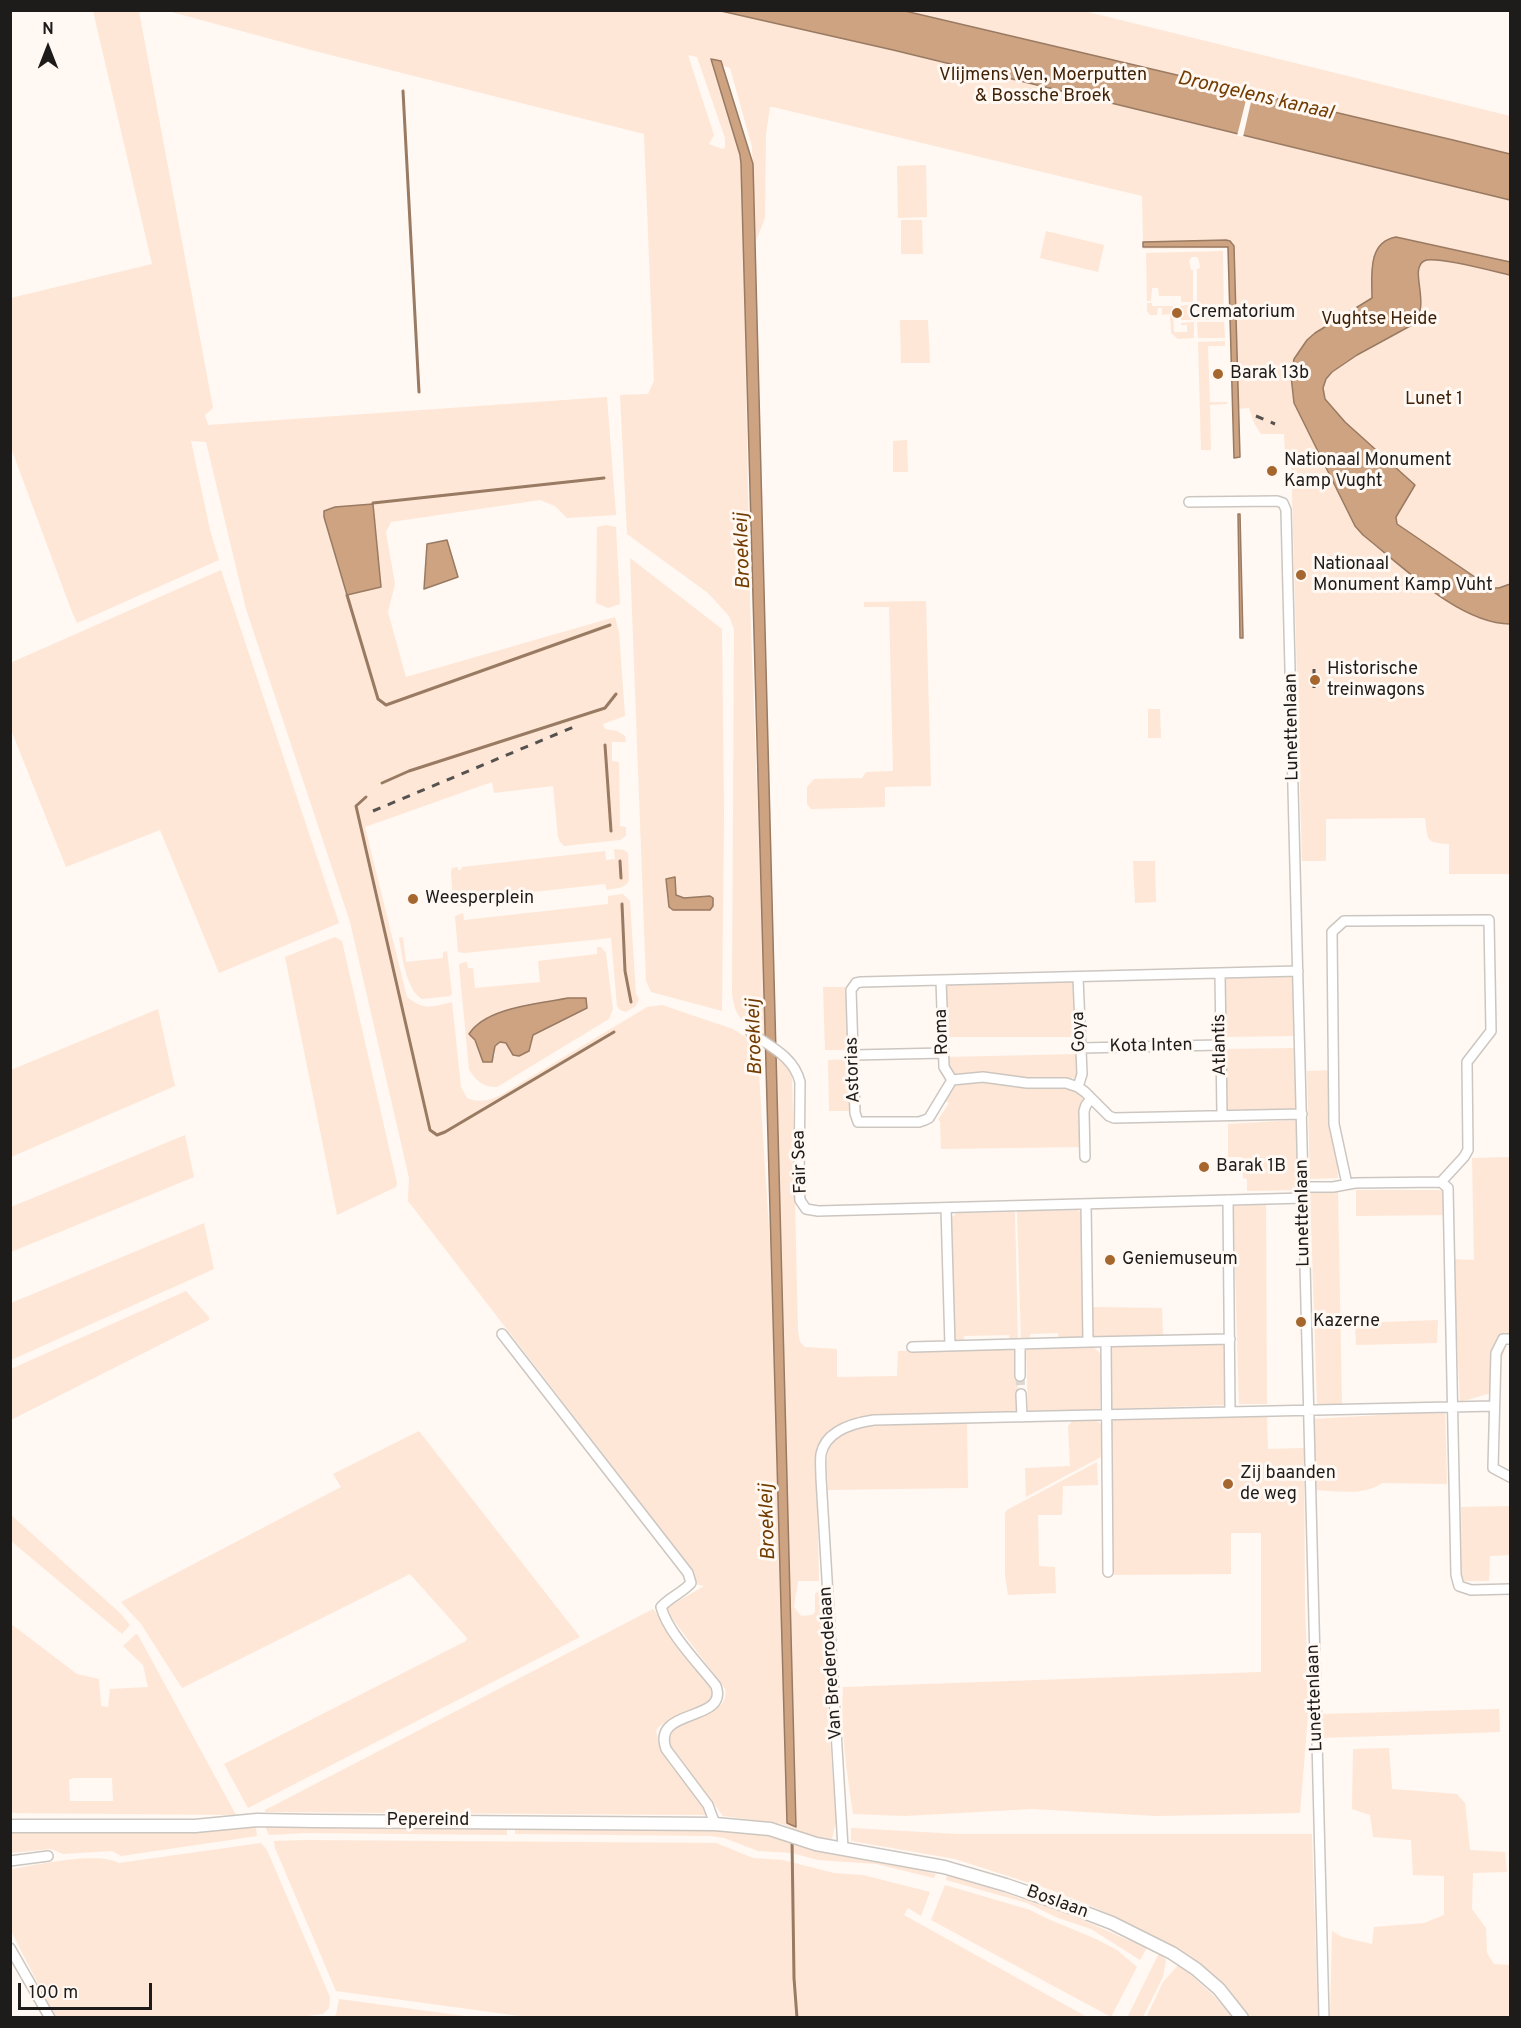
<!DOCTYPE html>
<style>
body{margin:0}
#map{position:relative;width:1521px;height:2028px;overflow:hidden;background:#fff8f3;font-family:Overpass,sans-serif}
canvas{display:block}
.frame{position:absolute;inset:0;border:12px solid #1e1c1a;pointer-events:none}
.north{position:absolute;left:18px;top:18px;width:60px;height:60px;-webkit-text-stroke:4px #fff8f3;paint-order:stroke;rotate:0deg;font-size:16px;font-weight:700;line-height:24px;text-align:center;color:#1e1c1a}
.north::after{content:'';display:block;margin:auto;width:21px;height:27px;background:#1e1c1a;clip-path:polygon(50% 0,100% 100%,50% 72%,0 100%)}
.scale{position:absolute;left:18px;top:1983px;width:134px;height:27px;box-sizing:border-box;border:3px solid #1e1c1a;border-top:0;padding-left:8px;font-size:18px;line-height:21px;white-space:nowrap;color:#1e1c1a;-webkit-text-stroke:4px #fff8f3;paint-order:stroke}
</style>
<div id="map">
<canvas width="1521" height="2028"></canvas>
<div class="frame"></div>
<div class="north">N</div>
<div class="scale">100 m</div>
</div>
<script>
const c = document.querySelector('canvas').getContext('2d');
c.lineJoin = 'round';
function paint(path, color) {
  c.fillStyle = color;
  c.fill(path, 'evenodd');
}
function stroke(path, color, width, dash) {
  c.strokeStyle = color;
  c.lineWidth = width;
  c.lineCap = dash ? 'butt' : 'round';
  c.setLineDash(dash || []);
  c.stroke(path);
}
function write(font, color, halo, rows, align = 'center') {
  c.font = font + ' Overpass,sans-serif';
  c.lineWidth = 6;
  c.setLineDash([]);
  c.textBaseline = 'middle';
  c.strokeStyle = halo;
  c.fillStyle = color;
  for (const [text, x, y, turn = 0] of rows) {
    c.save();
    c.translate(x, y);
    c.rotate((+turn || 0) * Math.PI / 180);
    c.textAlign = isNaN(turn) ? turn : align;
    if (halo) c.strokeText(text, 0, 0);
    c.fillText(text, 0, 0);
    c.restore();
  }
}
const green = new Path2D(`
 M93,11h46l74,397 -8,7 3,10 399,-28 9,118 -49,3 -12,-12 -15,-6 -149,22 -5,10 9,52 -7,28 18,65 209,-60 4,15 6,84 -22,8 2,5 12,2 8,5 1,6h-14v19l7,1 1,64 6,1v9l-6,4 -56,6 -4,-4 -2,-5 -5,-51 -59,7 -2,-11 -127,45 42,170c18,14 24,10 45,5l9,85 6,11c13,5 21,3 34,-3l146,-88 15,-2 71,24 24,15 13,201 3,89 8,107 -9,-390 17,14 3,9 6,257 2,11 5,5 32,2v28l60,-1 1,-25 114,-3 4,2 3,64 -136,4 -57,20 -10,14 3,129h-21l-4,26 7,9 11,-1 3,-3v-18l4,-4 17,231 -4,18 -17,-2 -33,-13 -59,-8 -55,-73 -3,-6c2,-3 4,-6 6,-8 14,-12 60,-14 54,-40l-60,-80 39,-23 -9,-2v-9l-5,-8 -282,-366 1,-23 -59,-256 -104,-313 -40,-167 -15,-1 19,89 9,30 -142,63 -5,-11 -61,-164v-150l141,-34z
 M168,11h916l426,105v1217l-19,60 -31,9 -7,-143 21,1 -2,-102 37,-1v-283h-60v-30c-24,-1 -21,-4 -24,-26l-99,1v42h-24l-11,-404 -6,-1 -1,-22h-23l-7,-11 -5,-15 -11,1 -5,-166 -7,-3 -83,2 -1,-46 -369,-89h-3l-4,27 -1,84 -10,25 -3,-96 -22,-79 -18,-6 28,93 2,13 8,432 16,436c-22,-13 -31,-16 -34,-43l2,-364 -5,-13 -21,-23 -81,-59 -7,-139 28,-1 6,-13 -10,-247 -333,-84zM688,55l9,2 28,81v10l-3,1 -13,-5 5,-9z
 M926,165l1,52 -29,1 -1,-52z
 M901,220h21l1,34h-22z
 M1046,231l58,14 -6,27 -58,-14z
 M1228,246l1,2 4,162 -6,-162 -84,1v-2z
 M1223,251l1,68 -27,1v-51l3,-1 -1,-7 -2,-4h-5l-3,4 2,9h2v32h-12v-6h-22l-1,-8h-6l-1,13h-4l-1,-48z
 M1147,303h5v3h21l1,26h13v-7h-6v-2l13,-1v16l-16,1 -7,-6 -1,-19 -8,1v-7h-4l-1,7h-7l-3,-4z
 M1193,304l1,16h-13l-1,-14z
 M900,320h28l2,43h-29z
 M1197,322h27l1,16h-27z
 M1225,341v5h-17l2,56h17v2l-17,1 1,45h-10l-3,-108z
 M907,440l1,32h-15v-31z
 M606,525l10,2 4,77 -12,4 -12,-5 1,-76z
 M630,558l92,71 2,185 -2,197 -71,-19 -5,-11zM675,877l1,18 8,3 26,-2v14l-41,-3 -2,-28z
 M221,570l118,353 -120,50 -59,-143 -94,37 -55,-137 -1,-67z
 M926,601l5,185 -46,1v20l-74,2 -4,-5v-17l7,-8 48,-1 4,-6 27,-1 -4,-164h-25v-5z
 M1148,709h12l1,29h-13z
 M614,849l10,1 4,3 1,27c-3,9 -14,8 -22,10l-2,-6 -144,16v6l-6,-1 -2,-2 -2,-31 1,-4 6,-1v3h3l1,-3 143,-16 1,9 9,-1z
 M1133,861h22l1,41 -21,1z
 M623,894l7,7 6,93 3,5 -3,7 -10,6 -6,-2 -3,-4 -6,-68 -147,15 -6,-1 -3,-36 8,-3 1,7 144,-16v-8z
 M335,937l7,4 55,242 -1,4 -59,28 -52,-258z
 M403,937l3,25 37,-4v-6l4,-1 5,43 -2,2 -28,3c-16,-9 -20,-44 -23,-61z
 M597,947h4l5,6 7,56 -4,10 -112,68c-14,0 -21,-6 -28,-18l-10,-104 2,-2 6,-1 1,6h5l2,20 65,-6 -2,-21 59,-7zM529,1006l4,29 -4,16 -18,-2 -5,-6 -6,-1 -5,4v10h-15l-5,-16 9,-21 31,-11z
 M1293,976l1,60 -69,1 -1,-52 2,-7z
 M1072,981l3,2 2,54h-131l1,-52z
 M823,987h24l2,63h-24z
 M158,1009l17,77 -164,71v-87z
 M1295,1048l1,61 -69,1 -2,-61z
 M1077,1054l1,24 -52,1 -41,-5 -29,2 -6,-9 -3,-10z
 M851,1059v52h-22l-1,-51z
 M1333,1070l5,108 -28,1 -3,-108z
 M968,1080l94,6 15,4 8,8 -2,49 -142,2 -1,-28 -2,-1 11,-17 -6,-3 10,-14z
 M1296,1120l2,70 -51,1v-12l-4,-1 -1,-21h-14v-33z
 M185,1135l9,42 -183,75v-45z
 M1356,1190h88v25l-88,1z
 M1310,1191h28l4,215 -25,1z
 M1266,1204l1,200h-28l-6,-198z
 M1077,1210l5,2 4,120 -7,7 -20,1 -1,-7 -28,1 -1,7h-8l-4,-130z
 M1015,1212l3,129h-8l-1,-6 -45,1v7l-10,-2 -4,-122 7,-6z
 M204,1223l10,46 -203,91v-57z
 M186,1291l23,26v3l-198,100v-51z
 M1092,1307l70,1 1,27 -70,2z
 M1438,1320l-1,23 -81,2 -1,-22z
 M1226,1342v63l-115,4 -1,-64z
 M1092,1346l10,9 -2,55 -72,1 -2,-63z
 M1445,1411l2,73 -65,-1c-17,13 -46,8 -67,7l-1,-71z
 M1267,1415l1,34 36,-1 1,159 4,96 -9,110 -143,3 -125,-7 -127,7 -52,-2c-6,-42 -13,-85 -10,-127l418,-15v-139h-30v41l-117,1 -2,-42 -3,-12 -1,-102z
 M1073,1420c9,0 23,-4 28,5v32l-75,40 -1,-29 45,-2 -2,-40z
 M967,1421l1,67 -140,2c-1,-36 -7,-53 33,-66z
 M419,1431l161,206 -332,171 -24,-44 242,-123 1,-3 -57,-64 -228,114 -41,-64 -20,-22 220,-115 -8,-13z
 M1097,1462l1,23 -35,1 -1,29h-24l1,51 16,1 1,26 -48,2 -3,-20v-62l2,-3z
 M1510,1506v49l-20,1 -1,25h-27l-1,-74z
 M10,1514l111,100 9,11 -8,9 -111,-93z
 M653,1609l62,79 -1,12c-14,8 -52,18 -58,31l3,12 51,69 -4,3 -441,-3v-2z
 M11,1624l66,50 22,5 2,27 7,1 2,-18 38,-2 -5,-22 -20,-19 13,-12 2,1 98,180 -225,-2zM73,1778h39l1,23h-43l-1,-21z
 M1499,1709l1,23 -179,6v-24z
 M1389,1748l3,41 65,5 8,9 5,47 35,2 2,20 -34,1 -1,36 14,19 1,25 7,11 16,1v52h-180l2,-86 10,6 30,7 2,-17 50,-4 20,-8v-39l-31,-1 -2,-35 -38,-3 -3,-22 -18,-6 1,-60z
 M264,1824l243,1v10l-202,-2 -36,2z
 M254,1826l2,2 1,8 -136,20 -9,-5 -49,3 -12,-5 -40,4v-21l49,1z
 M515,1826h208l55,9 158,39 -2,4 -58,-14 -58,-4 -26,-7 -34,-2 -34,-13 -14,-2 -195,-2z
 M851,1828l107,6h354l6,183h-68l-21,-25 -33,-31 -56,-32 -51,-24 -41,-16 -93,-30 -104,-18z
 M304,1840l412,3 37,15 30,2 51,13 29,2 67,17 -9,24 -13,-8 -4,7 183,102 -553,1 -198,-27 -61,-143 -1,-7z
 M261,1843l6,7 63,147 -1,11 -6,6 -30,4 -238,-1 -44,-86v-62c26,-4 85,-18 108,-6z
 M947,1874l119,39 81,35 -7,12 -49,-31 -33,-11 -31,-15 -81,-23z
 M945,1885l85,25 18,9 48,20 21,11 20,17 -26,50 -180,-97z
 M1159,1953l7,7 -3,17 -20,40 -16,1z
 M1179,1964l34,31 20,22 -87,1 17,-36z
 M339,1999l133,18h-140l4,-2z`);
const water = new Path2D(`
 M721,11h184l548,129 57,14v46l-617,-150z
 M711,59l10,2 32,103 43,1663 -9,-4 -46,-1659 -1,-9z
 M1396,237l114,25v13c-14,-3 -76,-20 -86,-14 -16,9 9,45 -12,64l-55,30 -25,17 -6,7 -3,9 2,11 20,23 70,63 -19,32 1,7 94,64h8l11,-4v40c-50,0 -108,-58 -147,-89l-8,-9 -61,-123 -3,-27 3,-17 13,-19 8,-7 57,-35c0,-22 -5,-56 24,-61z
 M1226,240l4,1 4,5 6,211 -6,1 -6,-211h-85v-5z
 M373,504l8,83 -34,8 -23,-78v-6l11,-4z
 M1238,514h2l3,124h-3z
 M447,540l11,37 -34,12 3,-45z
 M675,877l1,18 8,3 26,-2 3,2v8l-3,4h-37l-4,-3 -3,-28z
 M568,998h18l1,10 -54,27 -4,16 -10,5 -6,-1 -7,-12 -6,-1 -5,4 -3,16h-9l-8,-22 -6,-6c17,-27 70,-30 99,-36z`);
const pier = new Path2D(`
 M1249,88l5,1 -11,48 -6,-1z`);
const stream = new Path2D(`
 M403,91l16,301
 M373,503l231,-25
 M347,595l31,104 8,6 224,-80
 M605,745l6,86
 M382,783l27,-12 196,-63 11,-14
 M366,797l-10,9 74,324 7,5 8,-3 169,-100
 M620,861l1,17
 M622,904l3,67 6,31
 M792,1839l2,139 3,40`);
const minorTunnel = new Path2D(`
 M1020,1376l1,18`);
const minor = new Path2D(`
 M1189,502l88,-1 6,2 3,7 38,1508
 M1298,971l-437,11 -5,1 -5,7 4,123 3,9h61l6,-2 4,-2 23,-38 31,-3 44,6h39l12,4 7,5 24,24 5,2 188,-4
 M1220,974l2,141
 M941,980l3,87 8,13
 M751,1033c20,14 43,24 49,49l-1,103 1,15 6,9 12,2 486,-13
 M1081,1048l139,-3
 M853,1055l91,-2
 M1078,1087l4,-13 -4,-97
 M1085,1157l-1,-46 2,-6 5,-6
 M1347,1184l-13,-60 -2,-192 12,-11 145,-1 2,111 -24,31 1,88 -4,7 -23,25
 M1303,1187h30l22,-4 86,-1 7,6 8,387 3,11 12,4 39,-1
 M1228,1200l2,212
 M1086,1204l2,138 142,-3
 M946,1208l4,138
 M502,1334l186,239 3,10c-9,10 -21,14 -30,24 7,26 38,57 55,79 13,37 -65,21 -50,63l42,56 7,19
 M1510,1339h-7l-7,14 -3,115 17,9
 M1106,1342l2,230
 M1020,1345v31
 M912,1347l176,-5
 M1021,1394l1,23
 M843,1848l-22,-370c0,-7 -1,-16 0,-24 5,-24 32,-31 53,-34l620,-14
 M10,1861l38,-5
 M10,1948l40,70`);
const major = new Path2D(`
 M10,1826h185l62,-6 57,1 401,3 55,5 46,15 128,23 62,18 67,23 39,15 60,30 24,16 23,20 23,29`);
const rail = new Path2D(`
 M1256,416l19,8
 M1314,669v19
 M373,811l203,-85`);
const markers = [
 [1177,313,6,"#a6672f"],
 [1218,374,6,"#a6672f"],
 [1272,471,6,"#a6672f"],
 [1301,575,6,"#a6672f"],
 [1315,680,6,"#a6672f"],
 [413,899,6,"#a6672f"],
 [1204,1167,6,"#a6672f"],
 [1110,1260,6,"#a6672f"],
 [1301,1322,6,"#a6672f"],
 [1228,1484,6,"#a6672f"]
];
const parkNames = [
 ["Vlijmens Ven, Moerputten",1043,76],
 ["& Bossche Broek",1043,97],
 ["Vughtse Heide",1379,320],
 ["Lunet 1",1434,400]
];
const poiNames = [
 ["Crematorium",1189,313],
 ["Barak 13b",1230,374],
 ["Nationaal Monument",1284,461],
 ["Kamp Vught",1284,482],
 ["Nationaal",1313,565],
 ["Monument Kamp Vuht",1313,586],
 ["Historische",1327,670],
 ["treinwagons",1327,691],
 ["Weesperplein",425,899],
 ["Barak 1B",1216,1167],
 ["Geniemuseum",1122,1260],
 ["Kazerne",1313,1322],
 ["Zij baanden",1240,1474],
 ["de weg",1240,1495]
];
const streetNames = [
 ["Lunettenlaan",1293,727,-91],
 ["Roma",943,1032,-92],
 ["Goya",1080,1032,-92],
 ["Atlantis",1221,1045,-91],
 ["Kota Inten",1151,1047,-1],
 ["Astorias",854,1070,-92],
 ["Fair Sea",801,1162,-92],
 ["Lunettenlaan",1304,1213,-91],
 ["Van Brederodelaan",832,1663,-94],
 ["Lunettenlaan",1316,1698,-92],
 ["Pepereind",428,1821],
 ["Boslaan",1057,1903,20]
];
const waterNames = [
 ["Drongelens kanaal",1255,97,13],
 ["Broekleij",744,551,-92],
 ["Broekleij",756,1037,-92],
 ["Broekleij",769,1522,-92]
];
paint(green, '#fee7d6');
paint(water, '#cea381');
stroke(water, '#997a62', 1.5);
paint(pier, '#fff8f3');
stroke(stream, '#997a62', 3);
stroke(minorTunnel, '#ddd7d2', 9, [9, 4.5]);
stroke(minor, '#ccc6c1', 12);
stroke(major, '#ccc6c1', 15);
stroke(minor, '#fff', 9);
stroke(major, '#fff', 12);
stroke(rail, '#55524f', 3, [8, 8]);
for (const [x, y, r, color] of markers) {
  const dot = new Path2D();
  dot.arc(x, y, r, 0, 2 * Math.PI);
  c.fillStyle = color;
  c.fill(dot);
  stroke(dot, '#fff8f3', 2);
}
write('18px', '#3e2106', '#fff8f3', parkNames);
write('18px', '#1e1c1a', '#fff8f3', poiNames, 'left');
write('18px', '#1e1c1a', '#fff8f3', streetNames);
write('italic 20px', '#723c00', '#fff8f3', waterNames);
</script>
